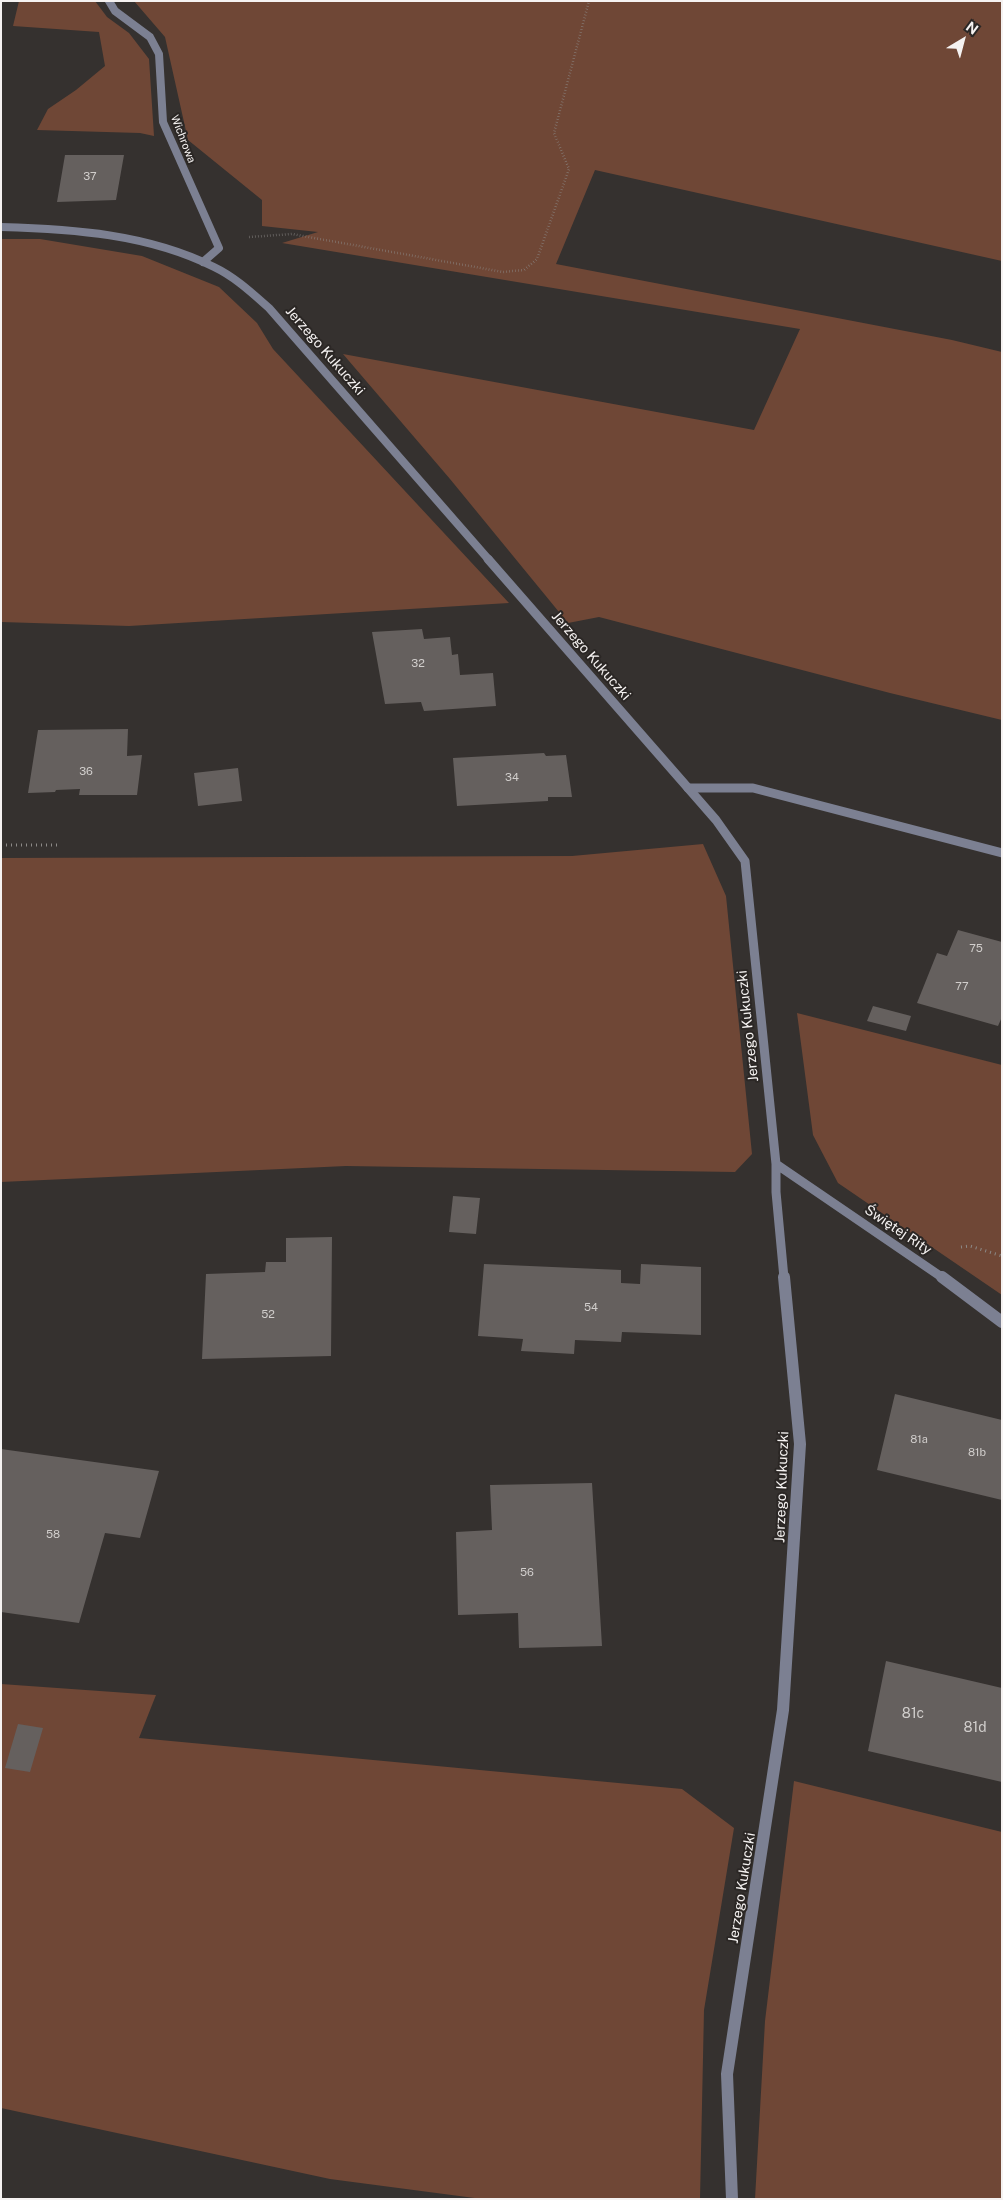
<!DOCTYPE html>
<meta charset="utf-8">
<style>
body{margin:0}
#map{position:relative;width:1003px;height:2200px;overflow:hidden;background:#35312f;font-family:"Public Sans",sans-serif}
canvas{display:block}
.frame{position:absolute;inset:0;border:2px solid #f5f2f1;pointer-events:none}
.north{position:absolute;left:938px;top:15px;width:50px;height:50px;-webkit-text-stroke:4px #2b2725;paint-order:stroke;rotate:37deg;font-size:14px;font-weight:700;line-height:20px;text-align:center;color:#f5f2f1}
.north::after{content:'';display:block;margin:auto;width:18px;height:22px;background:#f5f2f1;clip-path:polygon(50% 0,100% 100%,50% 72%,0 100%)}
</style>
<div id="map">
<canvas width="1003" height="2200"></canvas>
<div class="frame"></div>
<div class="north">N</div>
</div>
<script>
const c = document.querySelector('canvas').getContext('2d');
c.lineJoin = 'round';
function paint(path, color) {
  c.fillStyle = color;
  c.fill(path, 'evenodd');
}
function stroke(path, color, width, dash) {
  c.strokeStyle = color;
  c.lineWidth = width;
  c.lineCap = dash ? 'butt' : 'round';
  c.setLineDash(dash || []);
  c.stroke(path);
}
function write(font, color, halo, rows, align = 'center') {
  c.font = font + ' "Public Sans",sans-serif';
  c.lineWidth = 4;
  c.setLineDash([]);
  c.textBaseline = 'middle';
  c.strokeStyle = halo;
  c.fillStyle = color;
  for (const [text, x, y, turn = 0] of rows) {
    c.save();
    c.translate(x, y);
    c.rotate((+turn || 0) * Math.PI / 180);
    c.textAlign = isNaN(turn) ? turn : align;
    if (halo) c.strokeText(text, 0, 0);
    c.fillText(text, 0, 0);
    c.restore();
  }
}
const green = new Path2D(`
 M19,1h76l12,16 22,16 20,26 5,77 -14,-3 -103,-3 11,-21 28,-19 29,-24 -6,-34 -86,-6z
 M134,1h868v260l-407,-91 -39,94 396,76 50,12v368l-112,-27 -291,-76 -31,6 -118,-144 -107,-125 411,76 46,-101 -518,-86 36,-11 -56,-6v-26l-74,-60 -23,-103z
 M1,239h39l102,17 77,31 38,36 16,26 236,254 -380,23 -128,-4z
 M703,844l23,52 26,258 -17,18 -389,-6 -345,16v-324l571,-2z
 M797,1013l205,52v230l-164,-112 -25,-48z
 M1,1684l155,11 -17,43 543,51 52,39 -30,182 -4,189h-218l-152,-20 -329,-71z
 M794,1781l208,51v367h-247l10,-178z`);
const building = new Path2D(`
 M65,155h59l-8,45 -59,2z
 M422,629l2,10 26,-2 2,18 6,-1 2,21 33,-2 3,33 -72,5 -3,-9 -36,2 -13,-72z
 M128,729l-1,27 15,-1 -5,40h-58l1,-6 -24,1 -1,2 -27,1 10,-63z
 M544,753l2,3 20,-1 6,42h-24v4l-91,5 -4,-48z
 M238,768l4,33 -44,5 -4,-33z
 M958,930l44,12v75l-4,9 -81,-23 20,-50 10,3z
 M873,1006l38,10 -5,15 -39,-10z
 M453,1196l27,2 -4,36 -27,-2z
 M332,1237l-1,119 -129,3 4,-85 59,-2 1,-10h20v-24z
 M484,1264l137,6v13l19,1 1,-20 60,3v68l-79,-3 -1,10 -46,-2 -1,14 -53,-3 2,-12 -45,-3z
 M895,1394l107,26v80l-125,-30z
 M1,1449l158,22 -19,67 -35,-5 -26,90 -78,-11z
 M592,1483l10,163 -83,2 -1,-35 -60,2 -2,-83 36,-2 -2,-45z
 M886,1661l116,27v94l-134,-31z
 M18,1724l25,4 -13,44 -25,-4z`);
const pathFar1 = new Path2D(`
 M249,237l43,-3 211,38 21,-2 13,-11 32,-90 -15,-36 35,-132`);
const path = new Path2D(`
 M1,845h57
 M961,1247l9,-1 32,10`);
const serviceFar1 = new Path2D(`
 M109,1l6,10 35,26 9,17 4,68 56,126 -16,14`);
const service = new Path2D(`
 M688,788h65l249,65`);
const minorFar2 = new Path2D(`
 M1,227c72,2 147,7 213,40 21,10 38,26 55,41l220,252`);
const minorFar1 = new Path2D(`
 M488,559l228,261 29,41 31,303v28l8,86
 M776,1164l167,114`);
const minor = new Path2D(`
 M942,1277l60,45
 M732,2199l-5,-125 56,-364 17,-266 -16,-167`);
const farStreetnames = [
 ["Wichrowa",183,139,69]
];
const numberNames = [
 ["37",90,177],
 ["32",418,664],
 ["36",86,772],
 ["34",512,778],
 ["75",976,949],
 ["77",962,987],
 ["54",591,1308],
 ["52",268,1315],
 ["81a",919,1440],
 ["81b",977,1453],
 ["58",53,1535],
 ["56",527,1573]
];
const streetNames = [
 ["Jerzego Kukuczki",325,351,49],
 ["Jerzego Kukuczki",591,656,49],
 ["Jerzego Kukuczki",748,1026,-96],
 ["Świętej Rity",898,1230,34],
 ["Jerzego Kukuczki",782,1487,-88],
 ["Jerzego Kukuczki",742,1888,-81]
];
const nearNumbernames = [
 ["81c",913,1714],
 ["81d",975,1728]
];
paint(green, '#6f4736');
paint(building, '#65605e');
stroke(pathFar1, '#8c8987', 2.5, [0.5, 2.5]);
stroke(path, '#8c8987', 3, [1, 4]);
stroke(serviceFar1, '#7c8092', 8);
stroke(service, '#7c8092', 9);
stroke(minorFar2, '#7c8092', 8);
stroke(minorFar1, '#7c8092', 9);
stroke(minor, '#7c8092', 12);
write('11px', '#f5f2f1', '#2b2725', farStreetnames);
write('11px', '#d1cecc', null, numberNames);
write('14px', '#f5f2f1', '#2b2725', streetNames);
write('14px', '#d1cecc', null, nearNumbernames);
</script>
